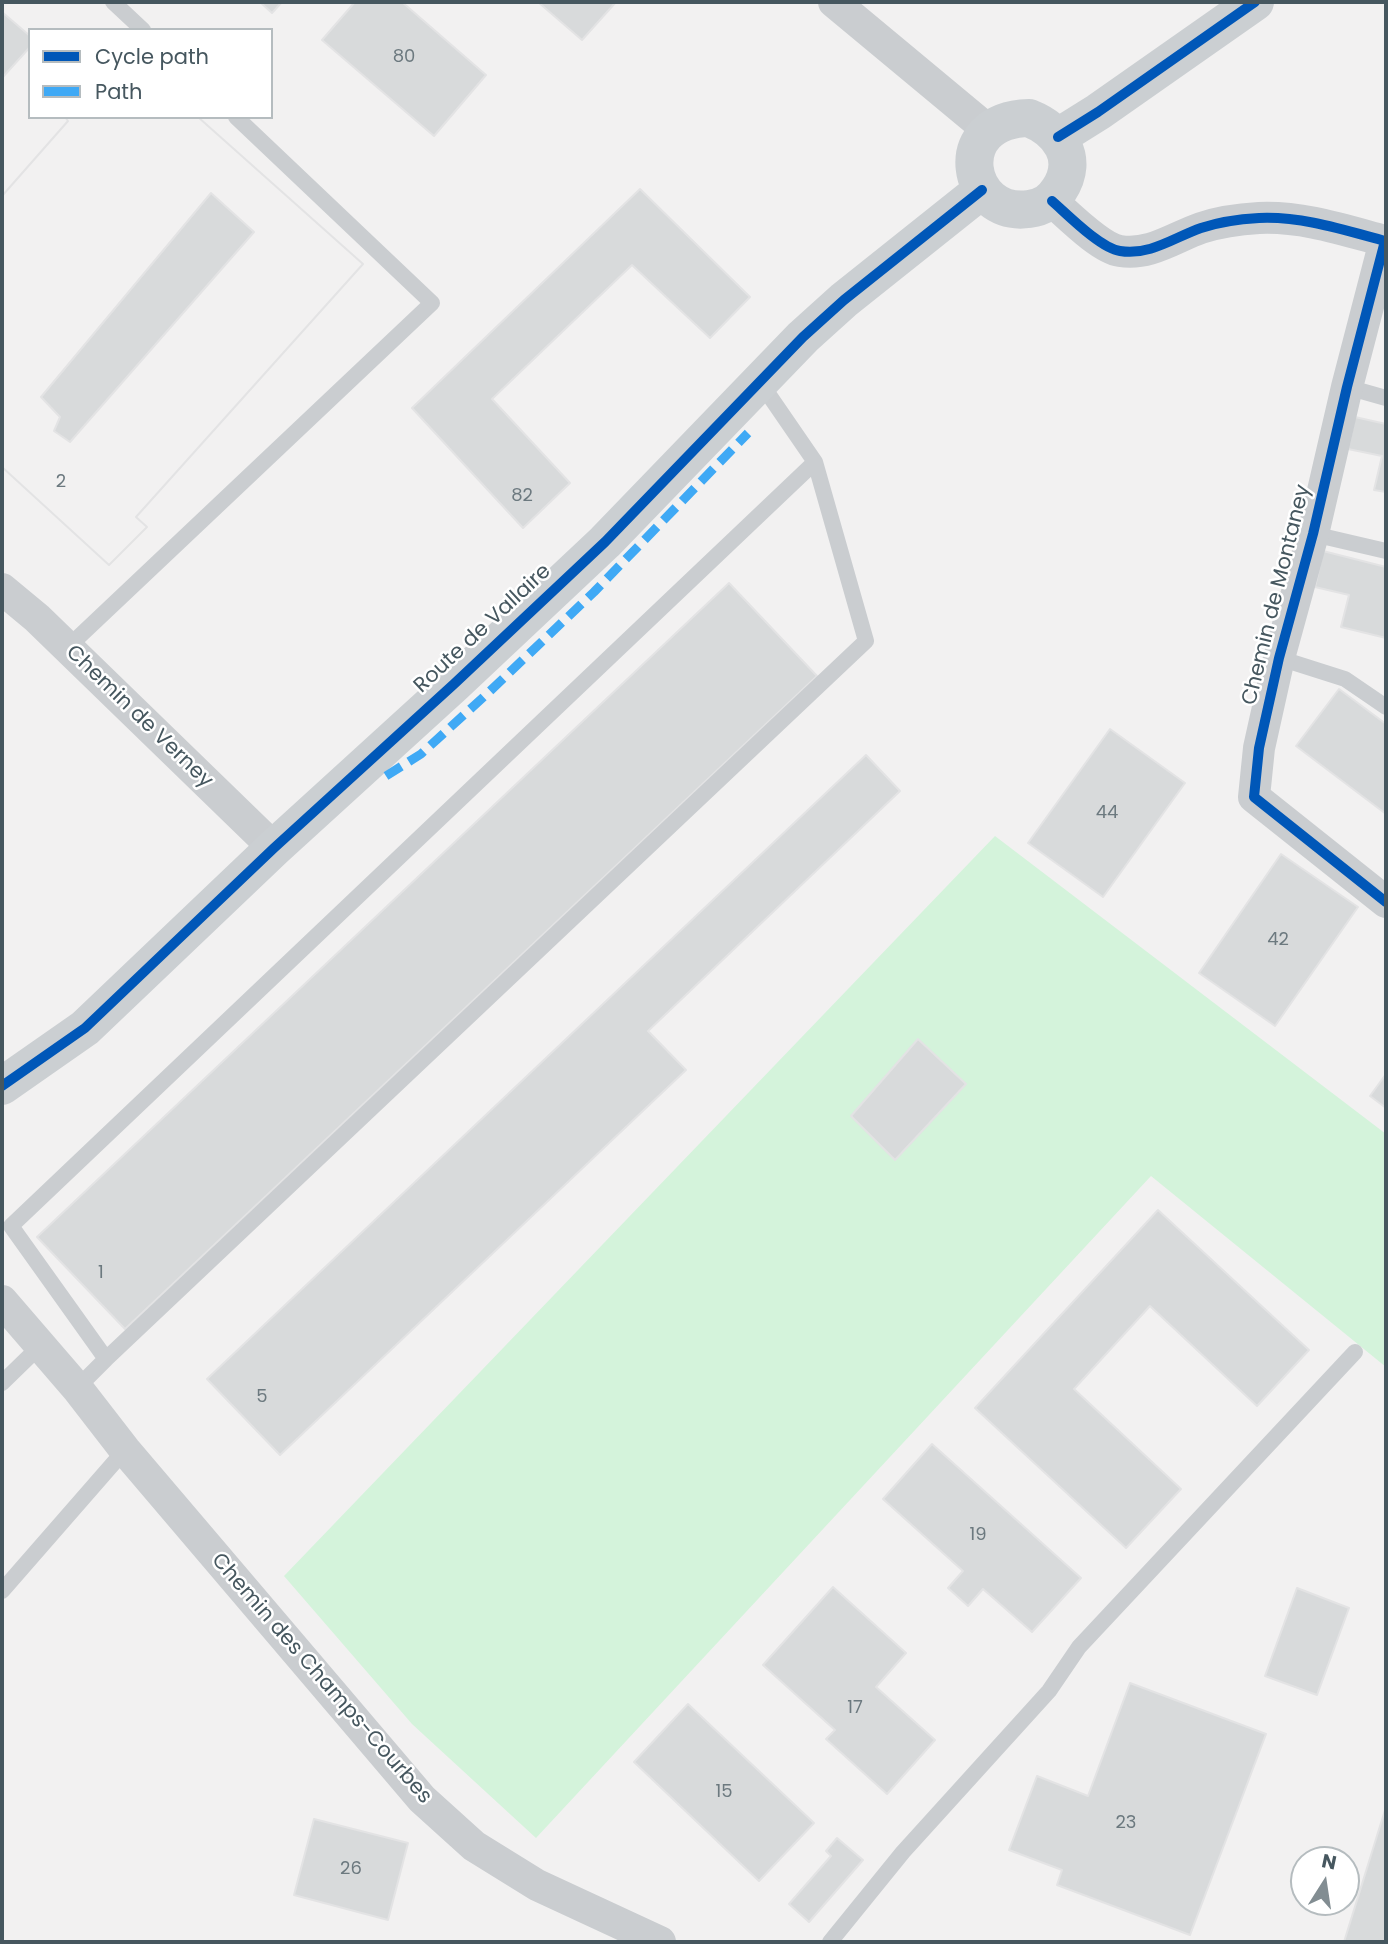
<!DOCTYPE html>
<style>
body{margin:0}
#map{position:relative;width:1388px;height:1944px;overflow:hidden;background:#f2f1f1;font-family:Poppins,sans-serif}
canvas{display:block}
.frame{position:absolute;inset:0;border:4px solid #46575f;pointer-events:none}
.legend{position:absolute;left:28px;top:28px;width:245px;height:91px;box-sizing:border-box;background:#fff;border:2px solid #b5bcbf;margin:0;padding:9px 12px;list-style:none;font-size:21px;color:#46575f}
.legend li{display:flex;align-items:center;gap:14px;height:35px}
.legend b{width:35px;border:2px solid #b5bcbf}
.north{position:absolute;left:1290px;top:1846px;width:70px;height:70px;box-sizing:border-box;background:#fff;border:2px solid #b5bcbf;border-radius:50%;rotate:12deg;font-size:19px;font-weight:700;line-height:28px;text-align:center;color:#46575f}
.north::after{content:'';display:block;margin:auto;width:24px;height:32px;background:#828d92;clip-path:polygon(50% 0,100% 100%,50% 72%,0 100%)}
</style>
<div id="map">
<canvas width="1388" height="1944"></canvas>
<div class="frame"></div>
<ul class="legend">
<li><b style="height:9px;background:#0057b8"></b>Cycle path</li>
<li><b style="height:9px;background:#3fa9f5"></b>Path</li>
</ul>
<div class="north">N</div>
</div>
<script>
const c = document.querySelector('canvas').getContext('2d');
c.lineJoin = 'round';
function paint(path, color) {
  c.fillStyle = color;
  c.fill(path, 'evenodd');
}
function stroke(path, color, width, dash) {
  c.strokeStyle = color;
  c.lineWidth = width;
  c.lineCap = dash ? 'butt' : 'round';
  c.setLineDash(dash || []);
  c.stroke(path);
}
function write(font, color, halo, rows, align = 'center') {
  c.font = font + ' Poppins,sans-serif';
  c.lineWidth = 5;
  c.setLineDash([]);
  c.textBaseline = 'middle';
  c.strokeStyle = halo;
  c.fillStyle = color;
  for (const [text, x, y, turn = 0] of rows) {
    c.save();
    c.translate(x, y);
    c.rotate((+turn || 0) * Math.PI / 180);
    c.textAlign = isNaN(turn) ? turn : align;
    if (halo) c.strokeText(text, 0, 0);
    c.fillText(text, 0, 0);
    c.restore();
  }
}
const green = new Path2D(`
 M995,836l391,298v233l-235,-191 -615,662 -124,-114 -128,-148z`);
const building = new Path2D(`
 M260,2h22l-10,11z
 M355,2h47l84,73 -52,61 -112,-96z
 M538,2h78l-34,38z
 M2,12l28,24v11l-28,31z
 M65,117h133l165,147 -227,253 11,10 -38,38 -107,-98v-271l66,-75zM211,193l43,39 -184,210 -16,-11 6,-14 -19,-20z
 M65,117h133l165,147 -227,253 11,10 -38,38 -107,-98v-271l66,-75z
 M640,189l110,108 -40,41 -78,-73 -140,134 78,84 -47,45 -111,-120z
 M1355,417l31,7v68l-12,-2 8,-34 -34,-7z
 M1323,551l63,16v71l-45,-11 8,-32 -34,-8z
 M729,583l88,93 -692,653 -88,-92z
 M1339,689l47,35v90l-90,-68z
 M1110,729l75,54 -82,114 -75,-54z
 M866,755l34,36 -252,240 38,39 -406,385 -73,-76z
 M1281,854l77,53 -83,119 -76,-53z
 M918,1039l48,45 -71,76 -44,-44z
 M1386,1074v34l-16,-12z
 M1158,1210l151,140 -52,56 -107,-100 -76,83 107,100 -55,59 -151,-140z
 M932,1444l149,134 -49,54 -49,-43 -15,17 -20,-18 15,-17 -80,-72z
 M833,1587l73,66 -30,34 59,53 -48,54 -61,-55 9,-9 -72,-65z
 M1297,1588l52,20 -32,87 -52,-19z
 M1130,1683l136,51 -76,201 -133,-50 5,-15 -53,-20 28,-74 51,20z
 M688,1704l126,119 -55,58 -125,-119z
 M1385,1810l1,132h-42z
 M314,1819l94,24 -20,77 -94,-25z
 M837,1838l26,22 -54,62 -20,-18 42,-48 -5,-5z`);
const lane = new Path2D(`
 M113,2l30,28
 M1347,387l39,11
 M1313,534l73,17
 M67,648l365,-345 -196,-186
 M1279,658l66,21 41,28
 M106,1359l-95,-133 804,-764
 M2,1383l38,-37
 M77,1388l29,-29 760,-718 -51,-179 -55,-80
 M2,1591l123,-141
 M830,1942l73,-90 146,-161 30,-44 276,-295`);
const street = new Path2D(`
 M834,2l154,128
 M1052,201c15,13 48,47 68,50 30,5 55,-14 81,-23 18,-6 40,-9 58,-10 43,-2 85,12 126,23l-38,146 -34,147 -34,124 -20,90 -5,49 132,105
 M2,589l35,29 237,230
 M2,1301l75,87 48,62 297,349 52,47 63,39 123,57`);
const secondary = new Path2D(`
 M1029,118c30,12 51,40 30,72 -7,11 -16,17 -30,19 -63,9 -82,-89 0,-91z
 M1058,137l40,-25 157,-110
 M2,1086l83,-58 189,-180 180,-164 151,-142 198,-205 41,-37 138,-110`);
const quiet = new Path2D(`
 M386,776l35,-22 68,-62 105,-100 154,-159`);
const cycleway = new Path2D(`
 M1058,137l40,-25 157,-110
 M1052,201c15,13 48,47 68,50 30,5 55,-14 81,-23 18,-6 40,-9 58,-10 43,-2 85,12 126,23l-38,146 -34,147 -34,124 -20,90 -5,49 132,105
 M2,1086l83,-58 189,-180 180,-164 151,-142 198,-205 41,-37 138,-110`);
const numberNames = [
 ["80",404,57],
 ["2",61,482],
 ["82",522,496],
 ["44",1107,813],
 ["42",1278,940],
 ["1",101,1273],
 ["5",262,1397],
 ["19",978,1535],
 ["17",855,1708],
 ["15",724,1792],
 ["23",1126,1823],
 ["26",351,1869]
];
const streetNames = [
 ["Chemin de Montaney",1277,595,-76],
 ["Route de Vallaire",483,629,-43],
 ["Chemin de Verney",139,717,44],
 ["Chemin des Champs-Courbes",321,1679,49]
];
paint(green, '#d4f3db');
paint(building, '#d8dadb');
stroke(building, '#e3e3e4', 2);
stroke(lane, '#cacdd0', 16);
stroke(street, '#cacdd0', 32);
stroke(secondary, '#cbcfd2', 38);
stroke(quiet, '#3fa9f5', 9, [18, 9]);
stroke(cycleway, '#0057b8', 10);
write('18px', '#6c797f', null, numberNames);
write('21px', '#46575f', '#fff', streetNames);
</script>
